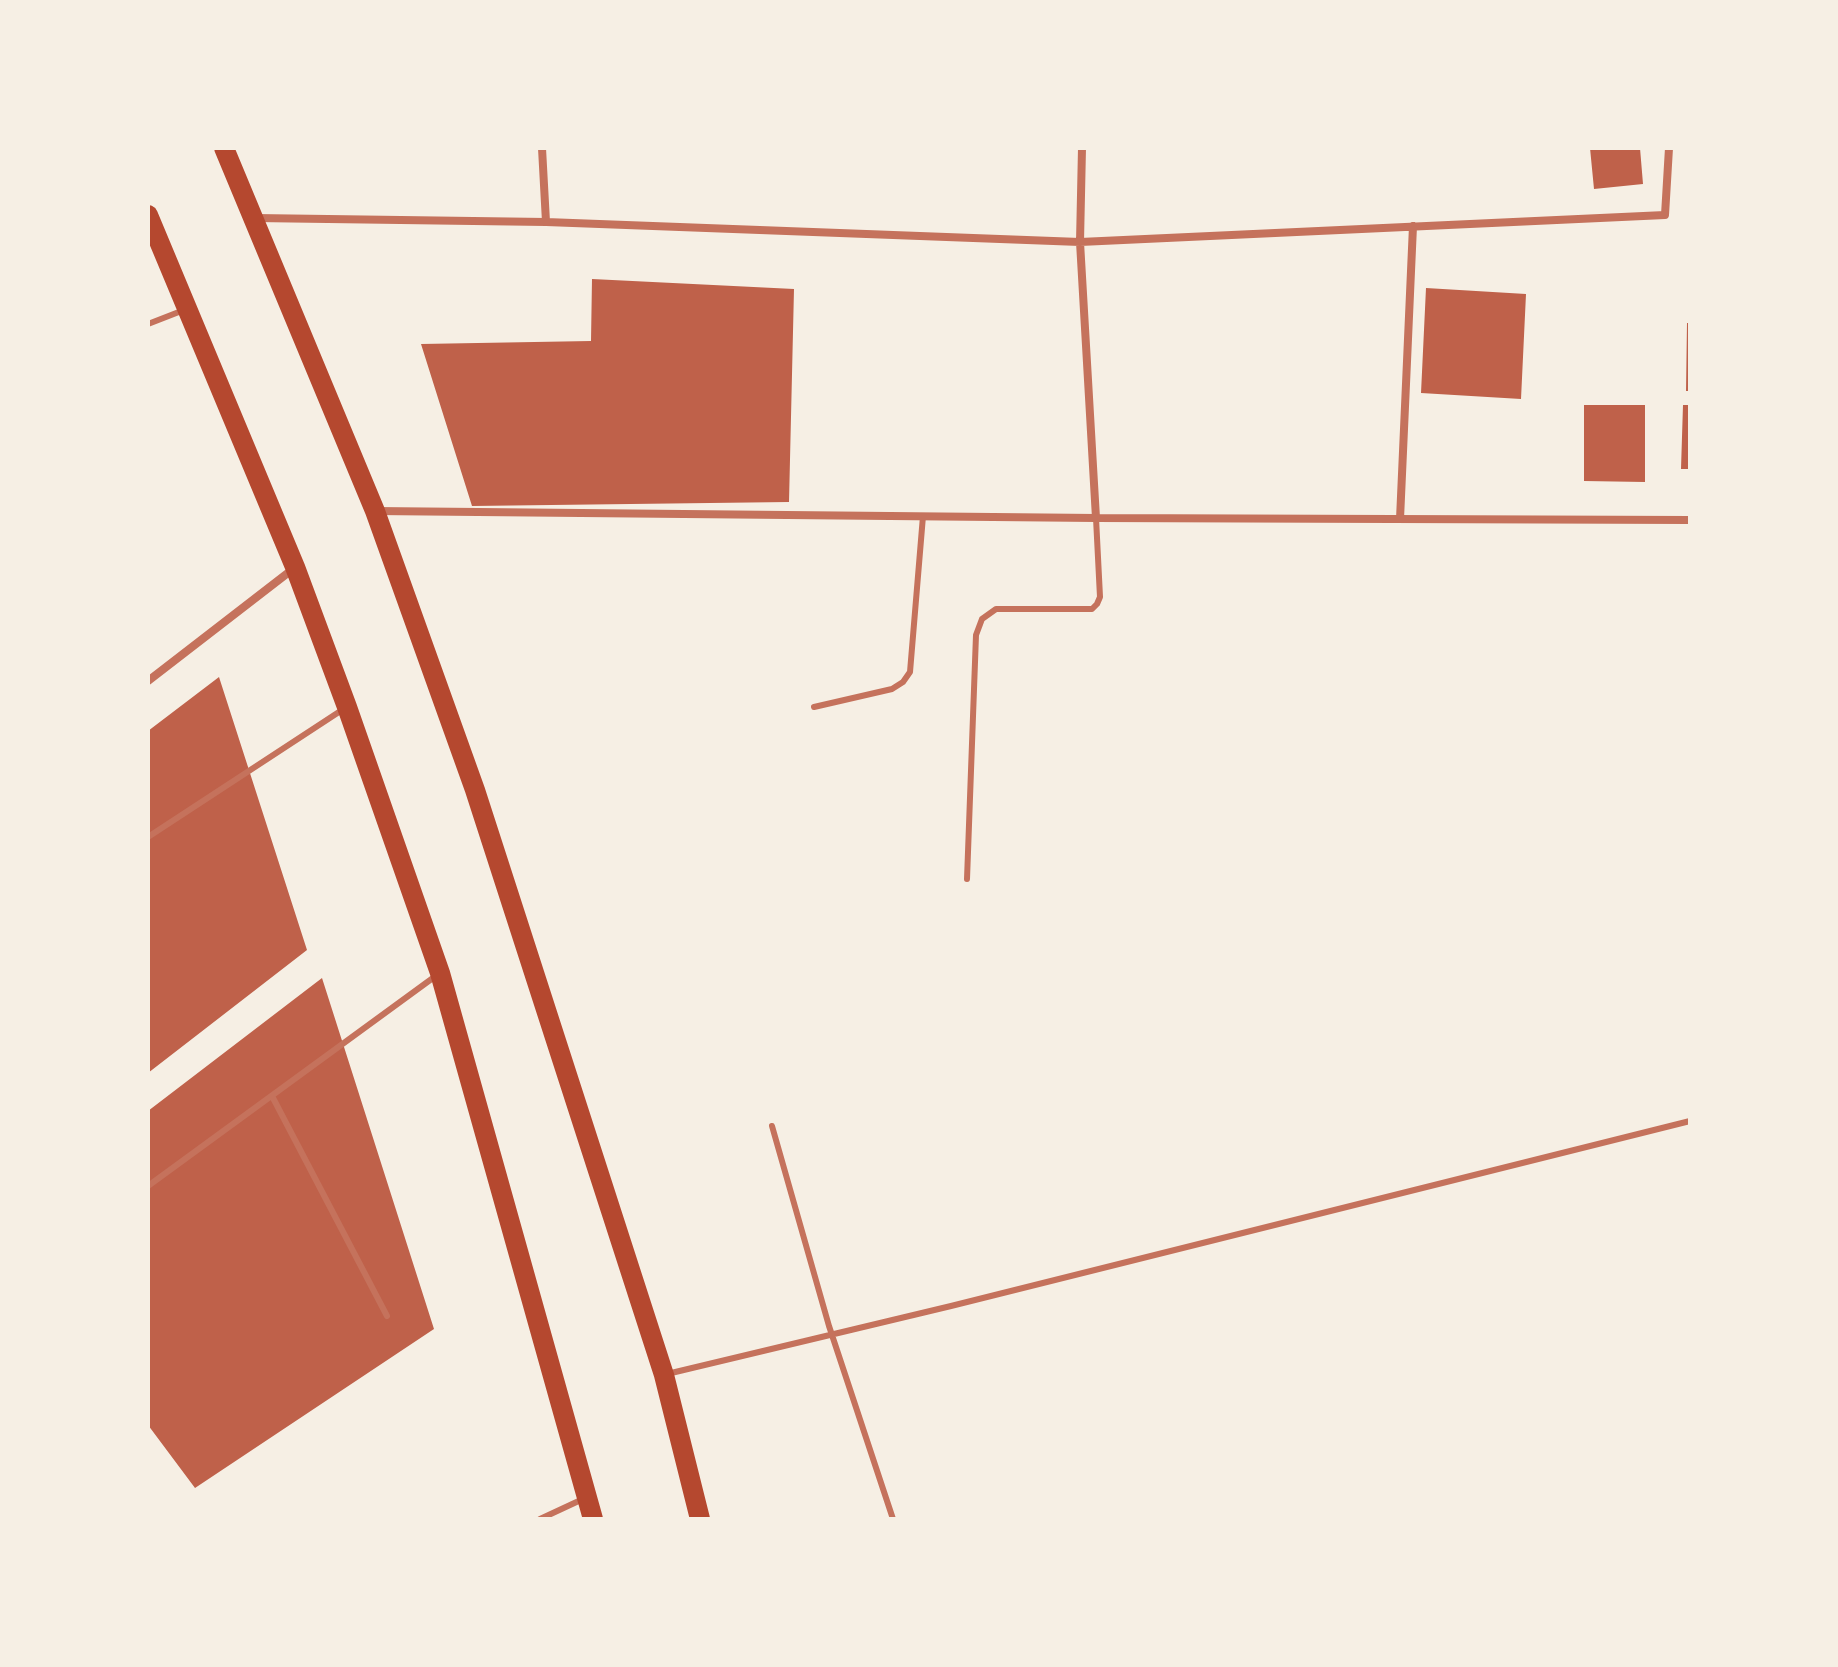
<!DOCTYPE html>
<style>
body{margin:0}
#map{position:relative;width:1838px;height:1667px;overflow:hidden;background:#f6efe4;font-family:"Alegreya Sans",sans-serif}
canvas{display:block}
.frame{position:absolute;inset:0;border:150px solid #f6efe4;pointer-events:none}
</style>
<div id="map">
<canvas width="1838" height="1667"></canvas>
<div class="frame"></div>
</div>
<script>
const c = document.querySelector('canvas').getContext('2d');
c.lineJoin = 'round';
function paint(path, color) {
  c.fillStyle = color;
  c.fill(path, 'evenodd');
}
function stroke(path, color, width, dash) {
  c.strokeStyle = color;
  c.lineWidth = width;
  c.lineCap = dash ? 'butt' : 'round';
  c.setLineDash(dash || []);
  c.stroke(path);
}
const building = new Path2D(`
 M1590,148h50l3,36 -49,5z
 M592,279l202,10 -5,213 -317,4 -51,-162 170,-3z
 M1426,288l100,6 -5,105 -100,-6z
 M1687,323h3v68h-4z
 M1584,405h61v77l-61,-1z
 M1683,405h7v64h-9z
 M219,677l88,273 -159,123v-342z
 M322,978l112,351 -239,159 -47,-63v-314z`);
const service = new Path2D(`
 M148,324l36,-14
 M814,707l78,-18 11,-7 7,-10 13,-156
 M148,837l194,-127
 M967,879l9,-244 6,-16 14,-10h96l5,-5 3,-7 -4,-79
 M272,1096l115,220
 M772,1126l57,200 64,193
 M148,1186l289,-211
 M667,1374l284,-68 739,-185
 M540,1519l43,-20`);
const minor = new Path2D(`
 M542,148l4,74
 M1082,148l-2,94 16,276
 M255,218l291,4 534,20 585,-27 4,-67
 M375,511l721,7 594,2
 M1400,519l13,-293
 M148,681l145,-112`);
const primary = new Path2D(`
 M224,148l151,363 100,279 189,585 36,144
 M148,215l147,352 52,140 93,266 153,546`);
paint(building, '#bf614a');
stroke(service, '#c5725c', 6);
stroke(minor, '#c5725c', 8);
stroke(primary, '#b5482f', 20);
</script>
